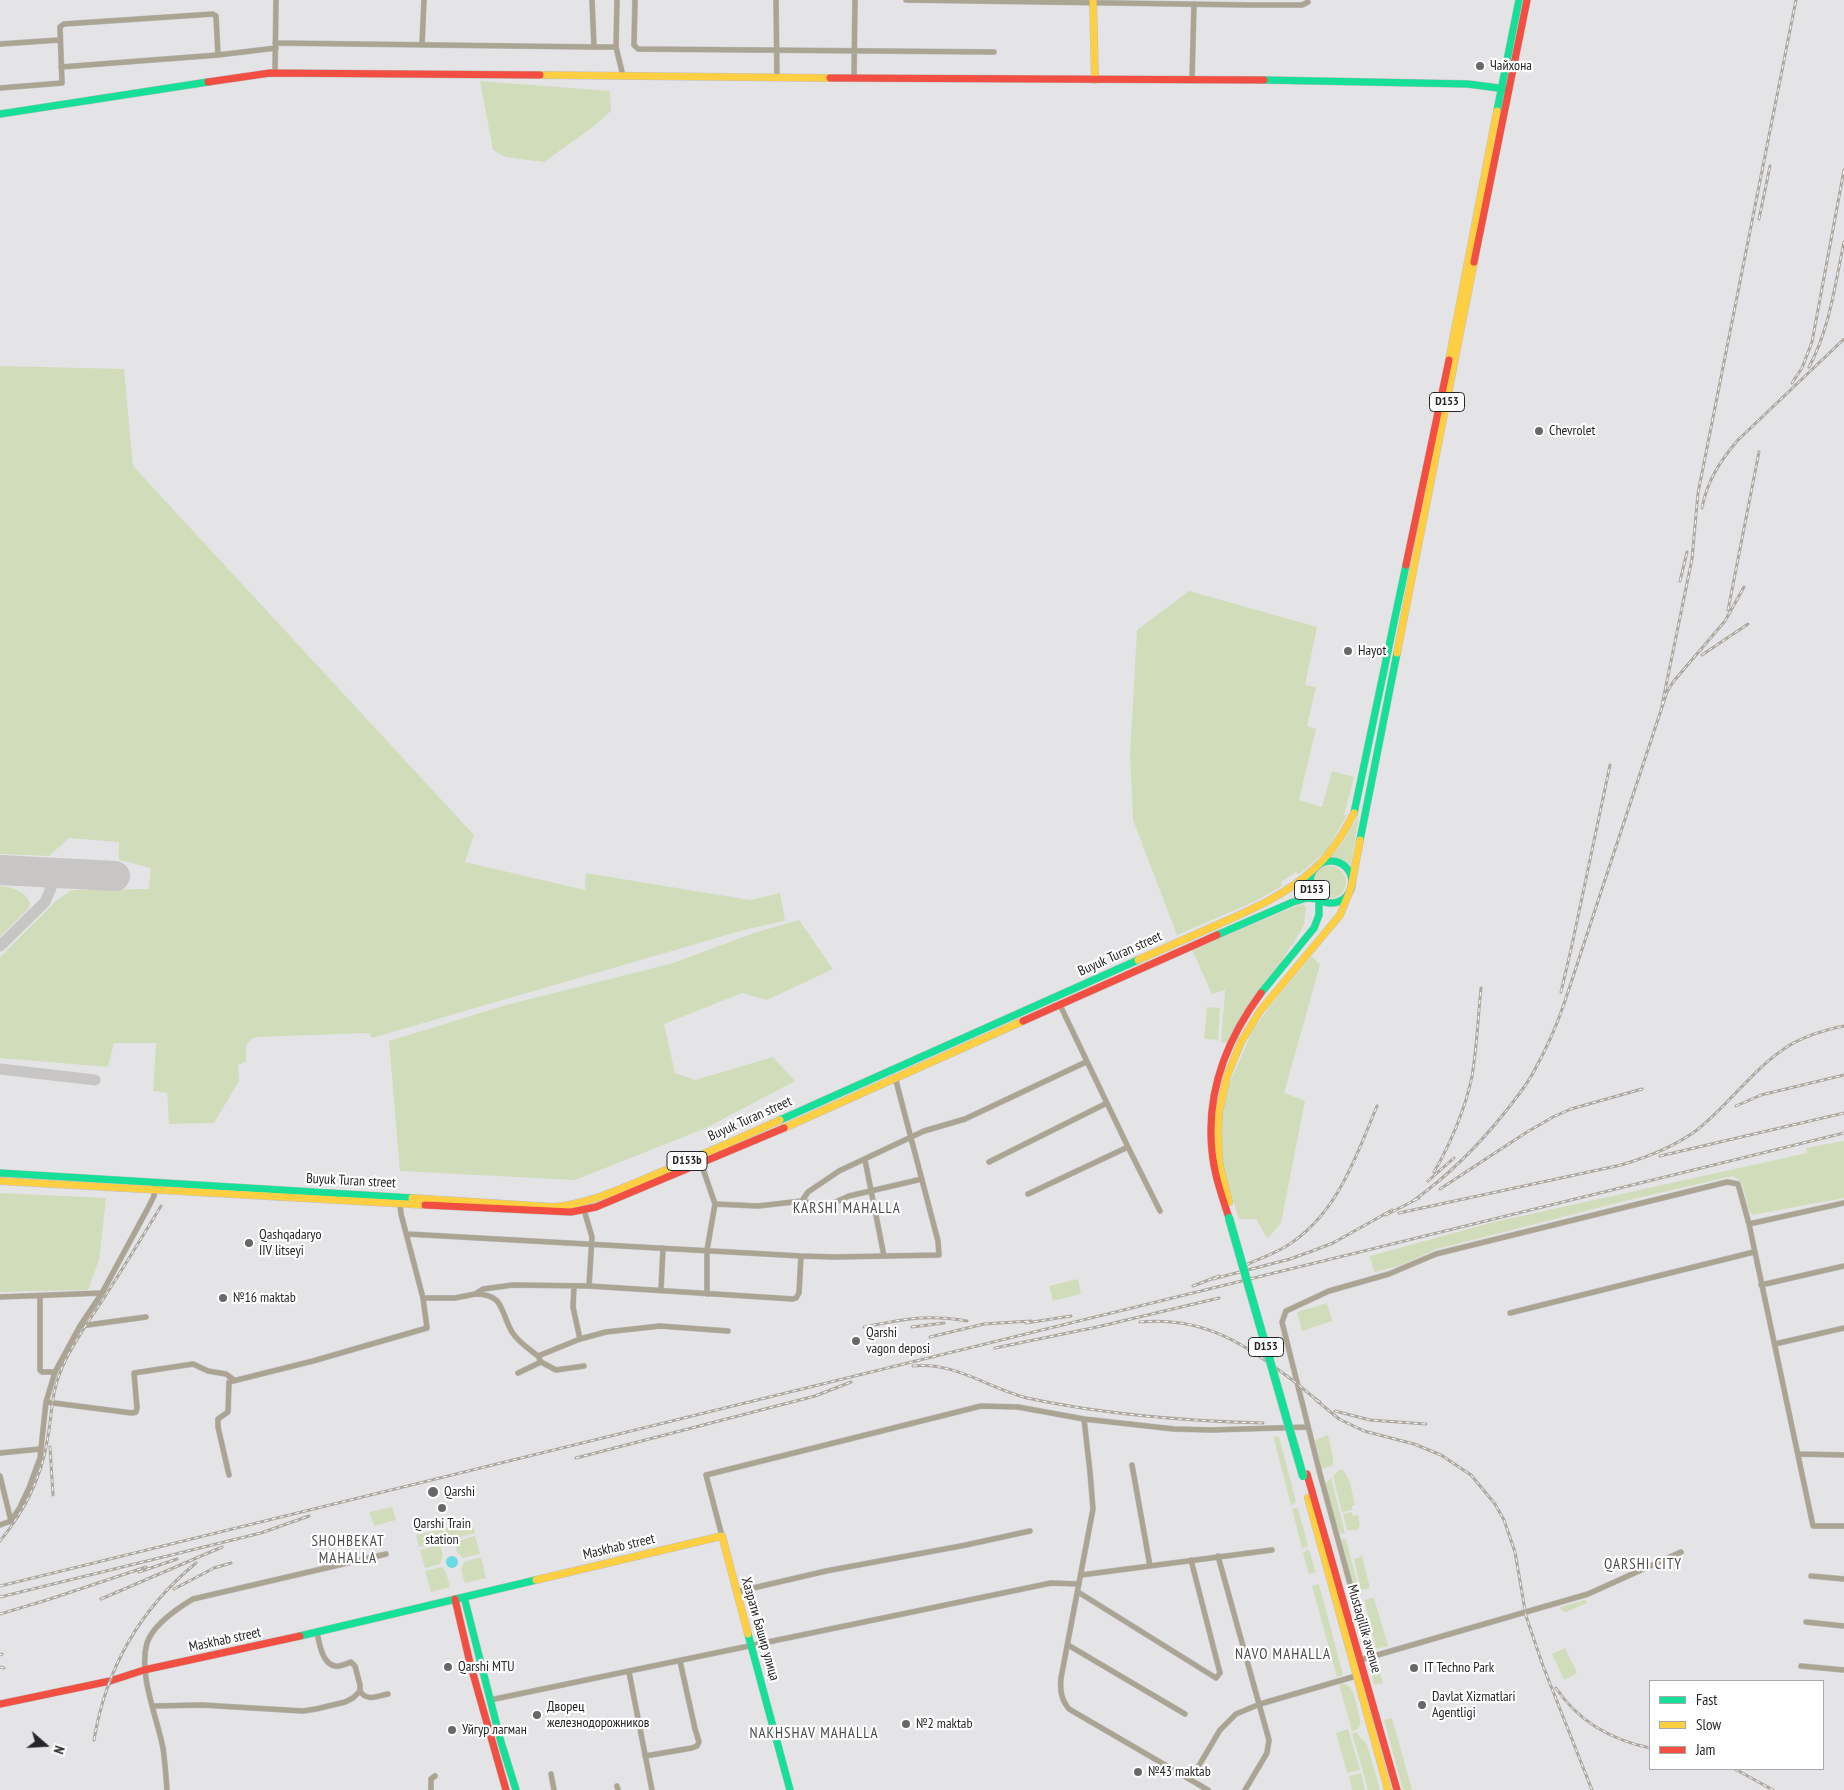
<!DOCTYPE html>
<meta charset="utf-8">
<style>
body{margin:0}
#map{position:relative;width:1844px;height:1790px;overflow:hidden;background:#e4e4e7;font-family:"PT Sans Narrow",sans-serif}
canvas{display:block}
.legend{position:absolute;left:1649px;top:1680px;width:175px;height:90px;box-sizing:border-box;background:#fff;border:1px solid #a8a8a9;margin:0;padding:6px 9px;list-style:none;font-size:15px;color:#262628}
.legend li{display:flex;align-items:center;gap:10px;height:25px}
.legend b{width:25px;border:1px solid #a8a8a9}
.north{position:absolute;left:20px;top:1720px;width:50px;height:50px;-webkit-text-stroke:4px #fff;paint-order:stroke;rotate:109deg;font-size:14px;font-weight:700;line-height:20px;text-align:center;color:#262628}
.north::after{content:'';display:block;margin:auto;width:18px;height:22px;background:#262628;clip-path:polygon(50% 0,100% 100%,50% 72%,0 100%)}
</style>
<div id="map">
<canvas width="1844" height="1790"></canvas>
<ul class="legend">
<li><b style="height:6px;background:#16e098"></b>Fast</li>
<li><b style="height:6px;background:#ffcf43"></b>Slow</li>
<li><b style="height:6px;background:#f24e42"></b>Jam</li>
</ul>
<div class="north">N</div>
</div>
<script>
const c = document.querySelector('canvas').getContext('2d');
c.lineJoin = 'round';
function paint(path, color) {
  c.fillStyle = color;
  c.fill(path, 'evenodd');
}
function stroke(path, color, width, dash) {
  c.strokeStyle = color;
  c.lineWidth = width;
  c.lineCap = dash ? 'butt' : 'round';
  c.setLineDash(dash || []);
  c.stroke(path);
}
function write(font, color, halo, rows, align = 'center') {
  c.font = font + ' "PT Sans Narrow",sans-serif';
  c.lineWidth = 4.5;
  c.setLineDash([]);
  c.textBaseline = 'middle';
  c.strokeStyle = halo;
  c.fillStyle = color;
  for (const [text, x, y, turn = 0] of rows) {
    c.save();
    c.translate(x, y);
    c.rotate((+turn || 0) * Math.PI / 180);
    c.textAlign = isNaN(turn) ? turn : align;
    if (halo) c.strokeText(text, 0, 0);
    c.fillText(text, 0, 0);
    c.restore();
  }
}
const green = new Path2D(`
 M480,81l130,10 1,20 -17,15 -50,36 -39,-5 -12,-7z
 M0,366l124,3 9,97 341,369 -9,27 120,28 1,-17 164,27 30,-7 5,28 -41,9 -372,108 -3,-5 -111,4 -7,2 -5,7v15l-8,4 1,16 -25,42 -45,1 -2,-31 -14,-2 3,-48h-42l-6,24 -108,-9v-101l57,-57 13,-9 7,-1 72,-1 2,-21 -32,-8v-18l-50,-4 -20,18 -49,-2z
 M1189,591l128,36 -12,58 11,2 -9,39 9,3 -17,71 23,7 10,-36 22,6 -10,38h3l-19,34 -26,23 -4,3 -2,-3 -15,10 1,4 -26,15 -79,34 -44,-115 -3,-65 7,-125z
 M1359,815l-8,50 -8,-5 -12,-3 10,-12z
 M1314 882a16 16 0 1 1 32 0a16 16 0 1 1-32 0Z
 M0,886c12,1 26,5 30,17l-1,5 -29,29z
 M1301,904l5,2 -2,19 -12,21 -1,-1 -12,21 -36,46 -15,30 -7,1 4,-53 -13,4 -20,-44z
 M799,920l34,49 -66,31 -25,-7 -78,31 11,49 20,7 78,-23 22,24 -89,47 -131,52 -175,-9 -11,-130 117,-36 167,-42 81,-30z
 M1312,956l8,9 -36,128 21,8 -24,122 -10,12 -4,3 -11,-19h-17l-17,-56 -2,-36 5,-34 27,-61 18,-26z
 M1207,1007l13,1 -2,32 -14,-1z
 M1844,1141v57l-92,17 -3,-4 -7,-28 -9,-7 -104,24 -192,49 -38,17 -25,6 -4,-16 120,-33 317,-70 -1,-5z
 M0,1193l106,5 -7,62 -11,30 -88,2z
 M1078,1279l3,15 -28,7 -4,-15z
 M1327,1303l5,18 -30,10 -5,-19z
 M1328,1435l5,23v8l-12,3 -6,-29z
 M1273,1436l6,1 17,64 -2,3 -3,1z
 M1341,1469c10,7 11,25 14,36l-3,1v4l-10,2 -9,-36z
 M1331,1478l14,55 -5,1 -15,-46v-4z
 M392,1507l4,13 -22,6 -5,-14z
 M1296,1508l2,1 10,37 -6,2 -10,-39z
 M1352,1512l1,4 5,-1 2,11 -3,4h-10l-4,-16z
 M472,1521l3,12 -27,7 -3,-12z
 M443,1529l2,11 -26,7 -3,-12z
 M475,1536l5,18 -17,4 -6,-6 -2,-10z
 M1342,1539h4l14,54 -4,3 -15,-54z
 M440,1545l3,11 -3,8 -15,4 -5,-18z
 M1307,1550h2l7,22 -7,2 -6,-21z
 M1362,1556l8,32 -9,2 -7,-31z
 M481,1557l5,21 -21,5 -4,-13 3,-8z
 M442,1567l4,5 4,15 -19,5 -6,-21z
 M1319,1584l24,91 -6,2 -25,-91z
 M1372,1598h2l14,48 -12,3 -11,-46v-3z
 M1585,1600l2,3 -21,9 -5,-2 -1,-3z
 M1361,1601l13,48 -4,1 -13,-47z
 M1565,1648l12,25 -13,7 -12,-26z
 M1377,1661l6,22 -9,2 -5,-22z
 M1342,1683c4,1 7,3 10,7 2,4 10,32 8,35 -1,4 -4,5 -8,6l-13,-47z
 M1392,1718l20,72h-9l-19,-70z
 M1348,1729l12,41 -13,3 -11,-40z
 M1357,1732l1,3 9,9 13,46h-12l-16,-57z
 M1361,1773l4,17h-13l-3,-14z`);
const water = new Path2D(`
 M446 1562a6 6 0 1 1 12 0a6 6 0 1 1-12 0Z`);
const taxiway = new Path2D(`
 M0,946l45,-44 6,-14 -7,-10 -11,-7
 M0,1069l95,11`);
const runway = new Path2D(`
 M0,870l115,6`);
const street = new Path2D(`
 M592,0l2,47h22
 M617,0l-1,47 7,29
 M635,0l-1,45 4,4 356,3
 M776,0l1,78
 M906,0l344,5h52l6,-3
 M275,43l319,4
 M0,44l59,-4
 M422,45l2,-45
 M61,67l157,-12 58,-7
 M275,73l1,-73
 M854,78l1,-78
 M1192,79l2,-75
 M0,88l62,-5 -2,-56 4,-3 149,-10 3,2 2,39
 M1060,1005l68,142 32,64
 M865,1160l19,96
 M989,1162l118,-59
 M701,1163l14,41 -8,46v44
 M1028,1194l100,-47
 M802,1201l6,-9 31,-21 85,-40 41,-12 121,-57
 M715,1204l43,2 44,-5 19,5 8,-1 20,-9 73,-17
 M584,1210l8,27 -3,49
 M1749,1224l95,-21
 M407,1234l394,22 34,1 104,-2 -1,-14 -43,-164
 M1761,1285l83,-19
 M574,1286l-1,21 7,32
 M661,1290l2,-42
 M475,1294c30,0 25,18 37,38 6,10 16,16 26,24
 M40,1296v74l2,2h13
 M0,1297l102,-4
 M423,1298h32l20,-4 8,-5 30,-4 76,1 204,13 3,-1 3,-5 2,-37
 M1510,1313l244,-61
 M80,1326l66,-9
 M1775,1344l69,-16
 M541,1362l15,8 28,-4
 M518,1373l23,-11 -3,-6 42,-17 26,-7 54,-6 68,5
 M46,1402l86,11 4,-1 1,-4 -3,-35 59,-9 15,7 18,3 8,6
 M1084,1419l6,53 3,37 -32,169c-1,13 0,21 8,31l139,81
 M0,1453l40,-4
 M1798,1454l46,1
 M1132,1465l18,101
 M229,1475l-11,-48v-8l10,-7 1,-30 84,-21 114,-33 -4,-30 -22,-84 -1,-11
 M0,1476l11,45
 M0,1525l11,-4 8,-12 10,-21 11,-30 6,-56 9,-30 25,-46 22,-33 46,-85 6,-12 1,-9
 M722,1536l-16,-61 275,-69 37,1 66,12 90,10 38,1 96,-3
 M1218,1556l51,184 -2,13 -22,37
 M1081,1575l191,-25
 M1811,1576l33,3
 M736,1592l90,-21 140,-26 64,-14
 M1078,1592l138,86 4,-5 -29,-113
 M1806,1622l38,4
 M1068,1645l117,69
 M1370,1657l-50,-183 -38,-152 4,-11 43,-20 60,-17 47,-20 291,-72 11,2 11,40 64,302h31
 M1360,1660l228,-66 93,-42
 M1801,1666l43,4
 M629,1672l23,118
 M360,1691c7,11 17,5 28,3
 M490,1700l561,-117 28,1
 M154,1706l48,-1 101,6 13,-2 29,-7 8,-4 7,-7v-6l-5,-19 -4,-4c-5,2 -11,5 -16,4 -13,-2 -16,-24 -18,-34
 M645,1756l47,-8 5,-2 2,-4 -4,-13 -15,-68
 M551,1774l3,16
 M1191,1779l29,-49 16,-16 24,-10 96,-28
 M617,1786l1,4
 M167,1790c-1,-14 -2,-28 -4,-42 -6,-31 -25,-74 -16,-105 6,-18 31,-35 46,-44l193,-45
 M431,1790v-11l4,-3`);
const fast = new Path2D(`
 M1264,80l204,4 38,5
 M1497,111l22,-111
 M0,114l208,-32
 M1354,813l52,-248
 M1360,840l37,-187
 M1310 882a21 21 0 1 1 42 0a21 21 0 1 1-42 0Z
 M1217,935l76,-33 14,-4 12,1v16l-5,13 -53,65
 M780,1120l358,-160
 M0,1173l412,25
 M464,1597l37,145 15,48
 M748,1634l42,156
 M300,1636l236,-56`);
const slow = new Path2D(`
 M1093,0l2,80
 M540,75l290,3
 M1449,360l48,-249
 M1397,653l77,-391
 M1138,960c27,-12 54,-24 81,-36 34,-15 68,-30 95,-55 18,-16 30,-36 40,-56
 M784,1128l239,-107
 M0,1181l425,24
 M412,1198l142,9c34,-3 64,-17 95,-30 44,-18 87,-37 131,-57
 M1229,1202l-10,-40 -1,-32 1,-18 8,-36 14,-34 19,-31 80,-96 11,-27 9,-48
 M1308,1498l80,292
 M536,1580l186,-44 26,98`);
const jam = new Path2D(`
 M830,78l434,2
 M208,82l62,-9 270,2
 M1474,262l53,-262
 M1406,565l43,-205
 M1023,1021l194,-86
 M425,1205l146,7 25,-5 188,-79
 M1229,1218c-7,-22 -15,-44 -17,-67 -6,-58 15,-112 49,-158
 M1307,1474l90,316
 M455,1599l15,64 36,127
 M0,1704l110,-23 34,-11 156,-34`);
const rail = new Path2D(`
 M1759,219l11,-53
 M1809,367c21,-39 26,-83 35,-125
 M1792,383l10,-15 10,-26 32,-172
 M1702,508c5,-27 18,-47 36,-68l106,-101
 M1680,581l7,-29
 M1728,610l31,-158
 M1702,655l46,-31
 M1662,705l30,-146 6,-66 98,-493
 M1561,992l11,-47 38,-180
 M1736,1106l25,-11 83,-20
 M1660,1156l184,-43
 M1434,1172c16,-27 32,-65 38,-96 5,-29 6,-59 9,-88
 M1428,1181l26,-23
 M1440,1189l87,-57 26,-15 18,-8 71,-20
 M1413,1201c35,-25 66,-56 93,-90 10,-13 21,-26 28,-40 13,-23 23,-46 31,-70l102,-309 6,-10 52,-61 19,-34
 M1399,1213l222,-48c27,-8 53,-18 76,-35 33,-26 57,-63 93,-85 17,-10 35,-15 54,-19
 M1386,1215l33,-17
 M1246,1265c13,-6 27,-11 39,-18 52,-32 70,-88 92,-141
 M1213,1279l77,-20 22,-8 21,-8 59,-33
 M1193,1286l26,-10
 M1140,1322c65,-6 106,23 155,60 9,7 16,14 25,20
 M1026,1323l45,-7
 M864,1327c40,-8 62,-13 103,-6
 M912,1327l32,-4
 M930,1337l54,-13 47,-3
 M995,1348l102,-21 122,-29
 M913,1366c43,-5 79,25 119,33 76,16 154,22 231,24
 M1315,1399l24,20 25,12 50,13 27,11 30,20 24,29 9,16 11,32 11,64 17,50 49,124
 M1335,1411l35,9 56,4
 M50,1447l3,48
 M576,1458l239,-62 36,-14
 M0,1541c23,-28 41,-63 47,-99 5,-25 4,-50 15,-74 12,-28 31,-52 47,-78 18,-28 35,-56 52,-84
 M139,1572l38,-13
 M0,1586l1844,-453
 M174,1589l40,-21 17,-5
 M0,1597l261,-64 48,-17
 M101,1599l121,-52
 M0,1614l50,-15 96,-32
 M0,1655l2,-1
 M0,1667l4,1
 M1556,1688c22,33 56,52 94,60
 M94,1740c12,-72 45,-130 102,-177
 M1735,1769l38,21`);
const fastBridge = new Path2D(`
 M1229,1218l74,258`);
const markers = [
 [1480,66,5,"#68686b"],
 [1539,431,5,"#68686b"],
 [1348,651,5,"#68686b"],
 [249,1243,5,"#68686b"],
 [223,1298,5,"#68686b"],
 [856,1341,5,"#68686b"],
 [433,1492,6,"#68686b"],
 [442,1508,5,"#68686b"],
 [448,1667,5,"#68686b"],
 [1414,1668,5,"#68686b"],
 [1422,1705,5,"#68686b"],
 [537,1715,5,"#68686b"],
 [906,1724,5,"#68686b"],
 [452,1730,5,"#68686b"],
 [1138,1772,5,"#68686b"]
];
const shields = [
 [1447,402,35],
 [1312,890,35],
 [687,1161,40],
 [1266,1347,35]
];
const shieldNames = [
 ["D153",1447,402],
 ["D153",1312,890],
 ["D153b",687,1161],
 ["D153",1266,1347]
];
const poiNames = [
 ["Чайхона",1490,66],
 ["Chevrolet",1549,431],
 ["Hayot",1358,651],
 ["Qashqadaryo",259,1235],
 ["IIV litseyi",259,1251],
 ["№16 maktab",233,1298],
 ["Qarshi",866,1333],
 ["vagon deposi",866,1349],
 ["Qarshi",444,1492],
 ["Qarshi Train",442,1524,"center"],
 ["station",442,1540,"center"],
 ["Qarshi MTU",458,1667],
 ["IT Techno Park",1424,1668],
 ["Davlat Xizmatlari",1432,1697],
 ["Agentligi",1432,1713],
 ["Дворец",547,1707],
 ["железнодорожников",547,1723],
 ["№2 maktab",916,1724],
 ["Уйгур лагман",462,1730],
 ["№43 maktab",1148,1772]
];
const streetNames = [
 ["Buyuk Turan street",1120,954,-24],
 ["Buyuk Turan street",750,1119,-24],
 ["Buyuk Turan street",351,1181,3],
 ["Maskhab street",619,1547,-13],
 ["Хазрати Башир улица",760,1629,74],
 ["Mustaqillik avenue",1364,1629,74],
 ["Maskhab street",225,1640,-12]
];
const neighbourhoodNames = [
 ["KARSHI MAHALLA",847,1209],
 ["SHOHBEKAT",348,1542],
 ["MAHALLA",348,1559],
 ["QARSHI CITY",1643,1565],
 ["NAVO MAHALLA",1283,1655],
 ["NAKHSHAV MAHALLA",814,1734]
];
paint(green, '#d1ddba');
paint(water, '#6adae4');
stroke(taxiway, '#c8c6c4', 11);
stroke(runway, '#c8c6c4', 30);
stroke(street, '#bfbfc0', 6);
stroke(fast, '#bfbfc0', 8);
stroke(slow, '#bfbfc0', 8);
stroke(jam, '#bfbfc0', 8);
stroke(street, '#aca493', 5);
stroke(fast, '#16e098', 7);
stroke(slow, '#ffcf43', 7);
stroke(jam, '#f24e42', 7);
stroke(rail, '#ada8a0', 3);
stroke(rail, '#fff', 1, [4]);
stroke(fastBridge, '#bfbfc0', 9, []);
stroke(fastBridge, '#16e098', 8);
for (const [x, y, r, color] of markers) {
  const dot = new Path2D();
  dot.arc(x, y, r, 0, 2 * Math.PI);
  c.fillStyle = color;
  c.fill(dot);
  stroke(dot, '#fff', 2);
}
for (const [x, y, w] of shields) {
  const box = new Path2D();
  box.roundRect(x - w / 2, y - 9.5, w, 19, 4);
  c.fillStyle = '#fff';
  c.fill(box);
  stroke(box, '#262628', 1);
}
write('bold 12px', '#262628', null, shieldNames);
write('14px', '#262628', '#fff', poiNames, 'left');
write('14px', '#262628', '#fff', streetNames);
c.letterSpacing = '1px';
write('15px', '#4c4c50', '#fff', neighbourhoodNames);
c.letterSpacing = '0px';
</script>
